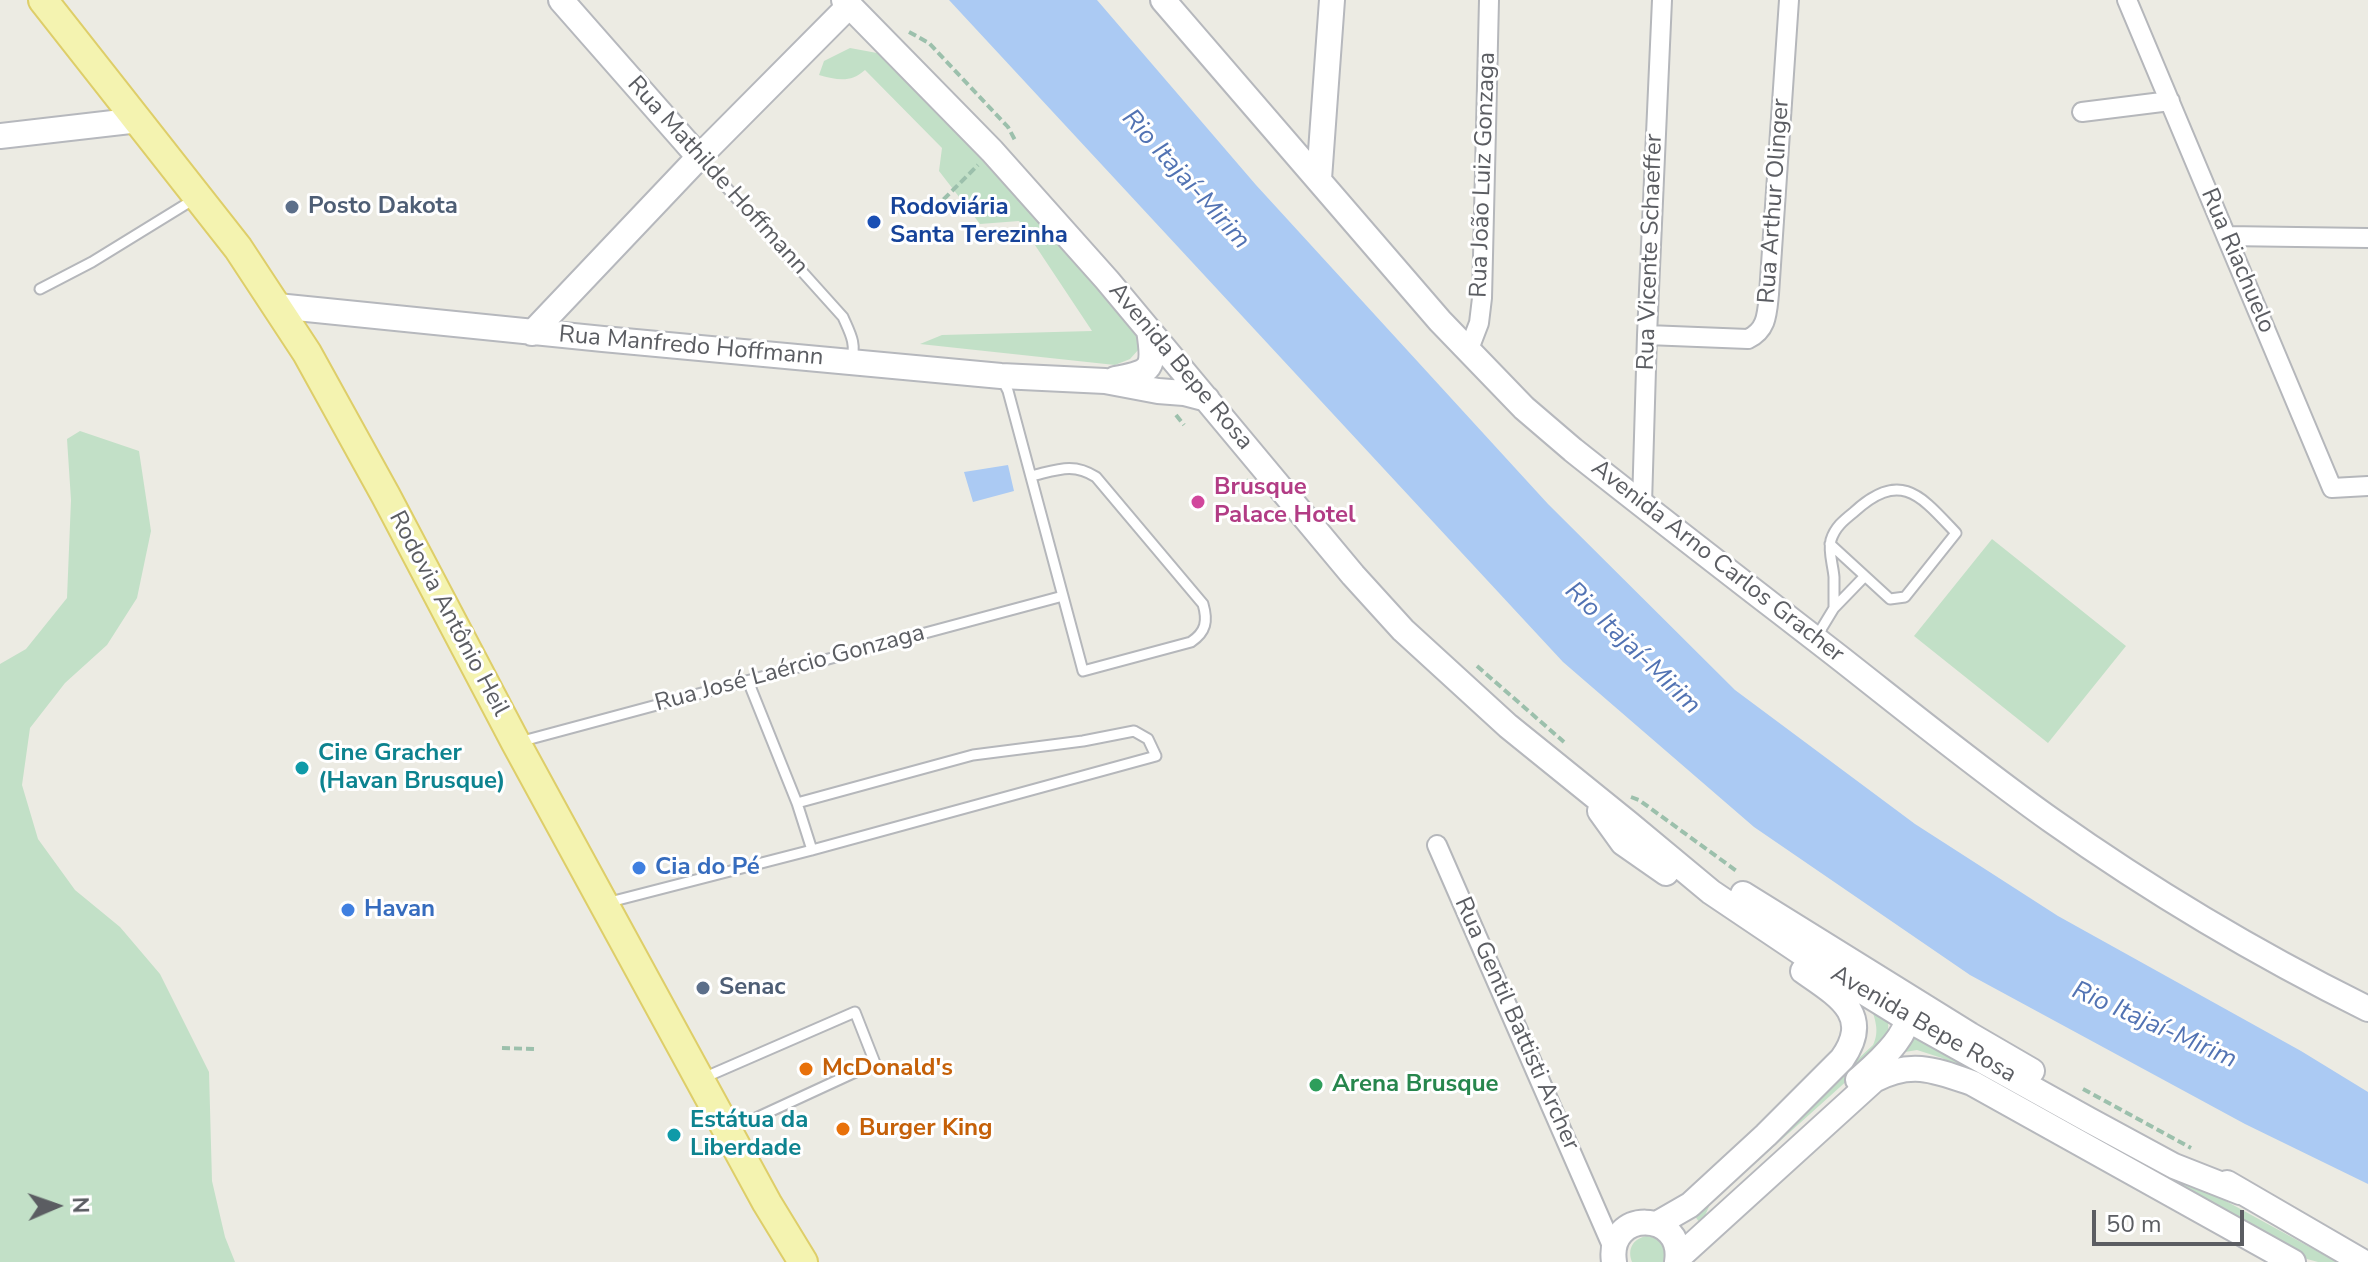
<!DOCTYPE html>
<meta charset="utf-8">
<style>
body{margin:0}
#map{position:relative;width:2368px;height:1262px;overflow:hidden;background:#ecebe3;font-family:"Nunito Sans",sans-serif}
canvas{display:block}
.north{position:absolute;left:16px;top:1166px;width:80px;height:80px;-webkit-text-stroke:6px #fff;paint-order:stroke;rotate:88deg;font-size:22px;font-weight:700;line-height:32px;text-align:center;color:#5b5d62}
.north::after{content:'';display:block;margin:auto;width:28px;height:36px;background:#5b5d62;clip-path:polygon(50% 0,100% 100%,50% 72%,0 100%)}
.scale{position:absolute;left:2092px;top:1210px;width:152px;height:36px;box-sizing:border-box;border:4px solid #5b5d62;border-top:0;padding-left:10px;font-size:24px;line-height:28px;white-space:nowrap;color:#5b5d62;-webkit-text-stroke:6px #fff;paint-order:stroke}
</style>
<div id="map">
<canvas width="2368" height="1262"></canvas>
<div class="north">N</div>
<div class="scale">50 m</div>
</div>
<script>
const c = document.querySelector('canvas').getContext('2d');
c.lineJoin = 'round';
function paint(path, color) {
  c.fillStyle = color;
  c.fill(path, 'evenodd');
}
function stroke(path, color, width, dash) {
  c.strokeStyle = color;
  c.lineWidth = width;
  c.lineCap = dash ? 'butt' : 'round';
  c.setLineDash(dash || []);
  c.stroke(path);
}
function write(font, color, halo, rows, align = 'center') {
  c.font = font + ' "Nunito Sans",sans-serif';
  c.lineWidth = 6;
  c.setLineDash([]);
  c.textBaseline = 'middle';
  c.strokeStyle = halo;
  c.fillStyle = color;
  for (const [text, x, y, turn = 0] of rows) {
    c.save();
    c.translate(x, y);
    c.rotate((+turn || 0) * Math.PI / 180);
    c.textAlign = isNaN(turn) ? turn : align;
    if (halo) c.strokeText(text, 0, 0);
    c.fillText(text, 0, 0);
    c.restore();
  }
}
const green = new Path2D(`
 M850,48l27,5 16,13 119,123 119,135 6,11 2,14 -9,10 -15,6 -195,-21 22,-9 150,-4 -73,-110 -39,3 -41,-53 3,-23 -77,-78c-14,13 -28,10 -46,5l5,-14z
 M80,431l59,20 12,80 -14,67 -30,47 -42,38 -35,45 -8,57 16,54 37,51 45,37 40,47 49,98 3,109 13,56 10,25h-235v-598l26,-15 41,-51 4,-98 -4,-61z
 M1992,539l134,107 -78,97 -134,-107z
 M1870,1004l16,10c5,16 1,23 -6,37l-170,153 -9,21 -8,-12 180,-168c7,-14 2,-26 -3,-41z
 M1916,1031l421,231h-19l-11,-3 -365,-201 -25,-8 -24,4z
 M1646,1236c15,1 21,13 17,26h-31c-5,-13 1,-23 14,-26z`);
const water = new Path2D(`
 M949,0h148l159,185 292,319 187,186 180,134 143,92 243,135 67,41v92l-123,-60 -275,-149 -216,-148 -191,-165z
 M1008,465l6,26 -41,11 -9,-30z`);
const path = new Path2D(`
 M909,32l20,11 79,84 8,15
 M935,208l43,-43
 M1176,415l8,10
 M1238,491l11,-11
 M1477,666l87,76
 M1631,797l8,3 99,72
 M502,1048l32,1
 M2083,1089l108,59`);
const lane = new Path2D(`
 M700,158l143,159c7,16 14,27 8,44
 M40,289l52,-27 104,-64
 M1003,381l5,10 75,280 108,-29c15,-10 17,-21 12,-38l-107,-127c-23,-15 -39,-7 -65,-1
 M1830,544l60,55 15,-2 51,-64c-35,-37 -55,-64 -102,-21 -10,8 -19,15 -23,28 -3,11 2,25 3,37 0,10 0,21 0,31
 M1817,636l17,-28 30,-31
 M748,681l49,122 15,47
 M519,742l544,-146
 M606,903l206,-53 344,-94 -8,-17 -14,-8 -51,10 -110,14 -176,48
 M701,1079l154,-67 20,51 -145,67`);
const street = new Path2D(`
 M2127,0l205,488 36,-2
 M2082,112l88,-11
 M2226,236l142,2
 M1647,335l101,4c19,-9 19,-25 21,-45l20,-294
 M1469,349l10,-26 3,-25 7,-298
 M1642,504l5,-169 15,-335
 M1437,845l176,403`);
const secondary = new Path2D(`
 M561,0l138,157
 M844,0l148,151 115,129 246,295 50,55 105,96 120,97 83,69 104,70 94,58 180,100 85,46 66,26
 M1163,0l277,321 84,87 49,42c88,70 178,139 267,208 70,55 139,111 211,162 99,70 208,135 317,189
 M0,136l139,-16
 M1319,179l13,-179
 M277,306l326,33 398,37 104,5 53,10 26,2 23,6
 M532,333l167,-176 150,-151
 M1115,379c38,-7 40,-10 34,-49
 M1600,811l23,32 43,30
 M1743,894l227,141 62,36
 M1858,1080c18,-16 61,-51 46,-75
 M2227,1183l136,79
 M1657,1224l33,-19 76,-70 76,-76c31,-44 -3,-63 -39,-88
 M1678,1258l196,-178c37,-20 61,-10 98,3l321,179
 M1614,1262c-8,-53 71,-52 63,0`);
const primary = new Path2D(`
 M43,0l195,248 69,105 79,143 130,247 251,460 36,59`);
const markers = [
 [292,207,8,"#5c6f8a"],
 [874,222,8,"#1a4fb4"],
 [1198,502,8,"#d1479c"],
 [302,768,8,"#0f9aa8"],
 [639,868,8,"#3f7fe0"],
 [348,910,8,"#3f7fe0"],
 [703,988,8,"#5c6f8a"],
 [806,1069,8,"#e8710a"],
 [1316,1085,8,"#2e9e5b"],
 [843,1129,8,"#e8710a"],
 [674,1135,8,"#0f9aa8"]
];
const streetNames = [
 ["Rua João Luiz Gonzaga",1484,175,-88],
 ["Rua Mathilde Hoffmann",717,176,48],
 ["Rua Arthur Olinger",1775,201,-86],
 ["Rua Vicente Schaeffer",1651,252,-88],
 ["Rua Riachuelo",2237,261,67],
 ["Rua Manfredo Hoffmann",691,347,5],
 ["Avenida Bepe Rosa",1180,367,50],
 ["Avenida Arno Carlos Gracher",1717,562,38],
 ["Rodovia Antônio Heil",448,614,62],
 ["Rua José Laércio Gonzaga",790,669,-15],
 ["Rua Gentil Battisti Archer",1516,1024,66],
 ["Avenida Bepe Rosa",1923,1025,30]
];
const serviceNames = [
 ["Posto Dakota",308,207],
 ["Senac",719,988]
];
const transitNames = [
 ["Rodoviária",890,208],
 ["Santa Terezinha",890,236]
];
const hotelNames = [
 ["Brusque",1214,488],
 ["Palace Hotel",1214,516]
];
const cultureNames = [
 ["Cine Gracher",318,754],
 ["(Havan Brusque)",318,782],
 ["Estátua da",690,1121],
 ["Liberdade",690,1149]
];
const shopNames = [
 ["Cia do Pé",655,868],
 ["Havan",364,910]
];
const foodNames = [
 ["McDonald's",822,1069],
 ["Burger King",859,1129]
];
const leisureNames = [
 ["Arena Brusque",1332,1085]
];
const waterNames = [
 ["Rio Itajaí-Mirim",1185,180,48],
 ["Rio Itajaí-Mirim",1632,649,44],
 ["Rio Itajaí-Mirim",2154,1026,24]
];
paint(green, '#c2e0c7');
paint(water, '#abcaf3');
stroke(lane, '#b5b7bb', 13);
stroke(street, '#b5b7bb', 22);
stroke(secondary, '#b6b8bd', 28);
stroke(primary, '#dece69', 32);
stroke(path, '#9cc0ac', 4, [8, 4]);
stroke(lane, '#fff', 9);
stroke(street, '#fff', 18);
stroke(secondary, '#fff', 24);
stroke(primary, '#f4f3b0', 28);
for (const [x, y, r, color] of markers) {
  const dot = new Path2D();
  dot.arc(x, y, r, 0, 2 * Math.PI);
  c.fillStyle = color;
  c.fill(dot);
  stroke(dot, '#fff', 3);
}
write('24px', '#5b5d62', '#fff', streetNames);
write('bold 24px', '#4e5e75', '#fff', serviceNames, 'left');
write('bold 24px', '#164399', '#fff', transitNames, 'left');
write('bold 24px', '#b23c85', '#fff', hotelNames, 'left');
write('bold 24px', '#0d838f', '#fff', cultureNames, 'left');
write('bold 24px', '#366cbe', '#fff', shopNames, 'left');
write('bold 24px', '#c56008', '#fff', foodNames, 'left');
write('bold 24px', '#27864d', '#fff', leisureNames, 'left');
write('italic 26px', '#5273b3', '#fff', waterNames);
</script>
